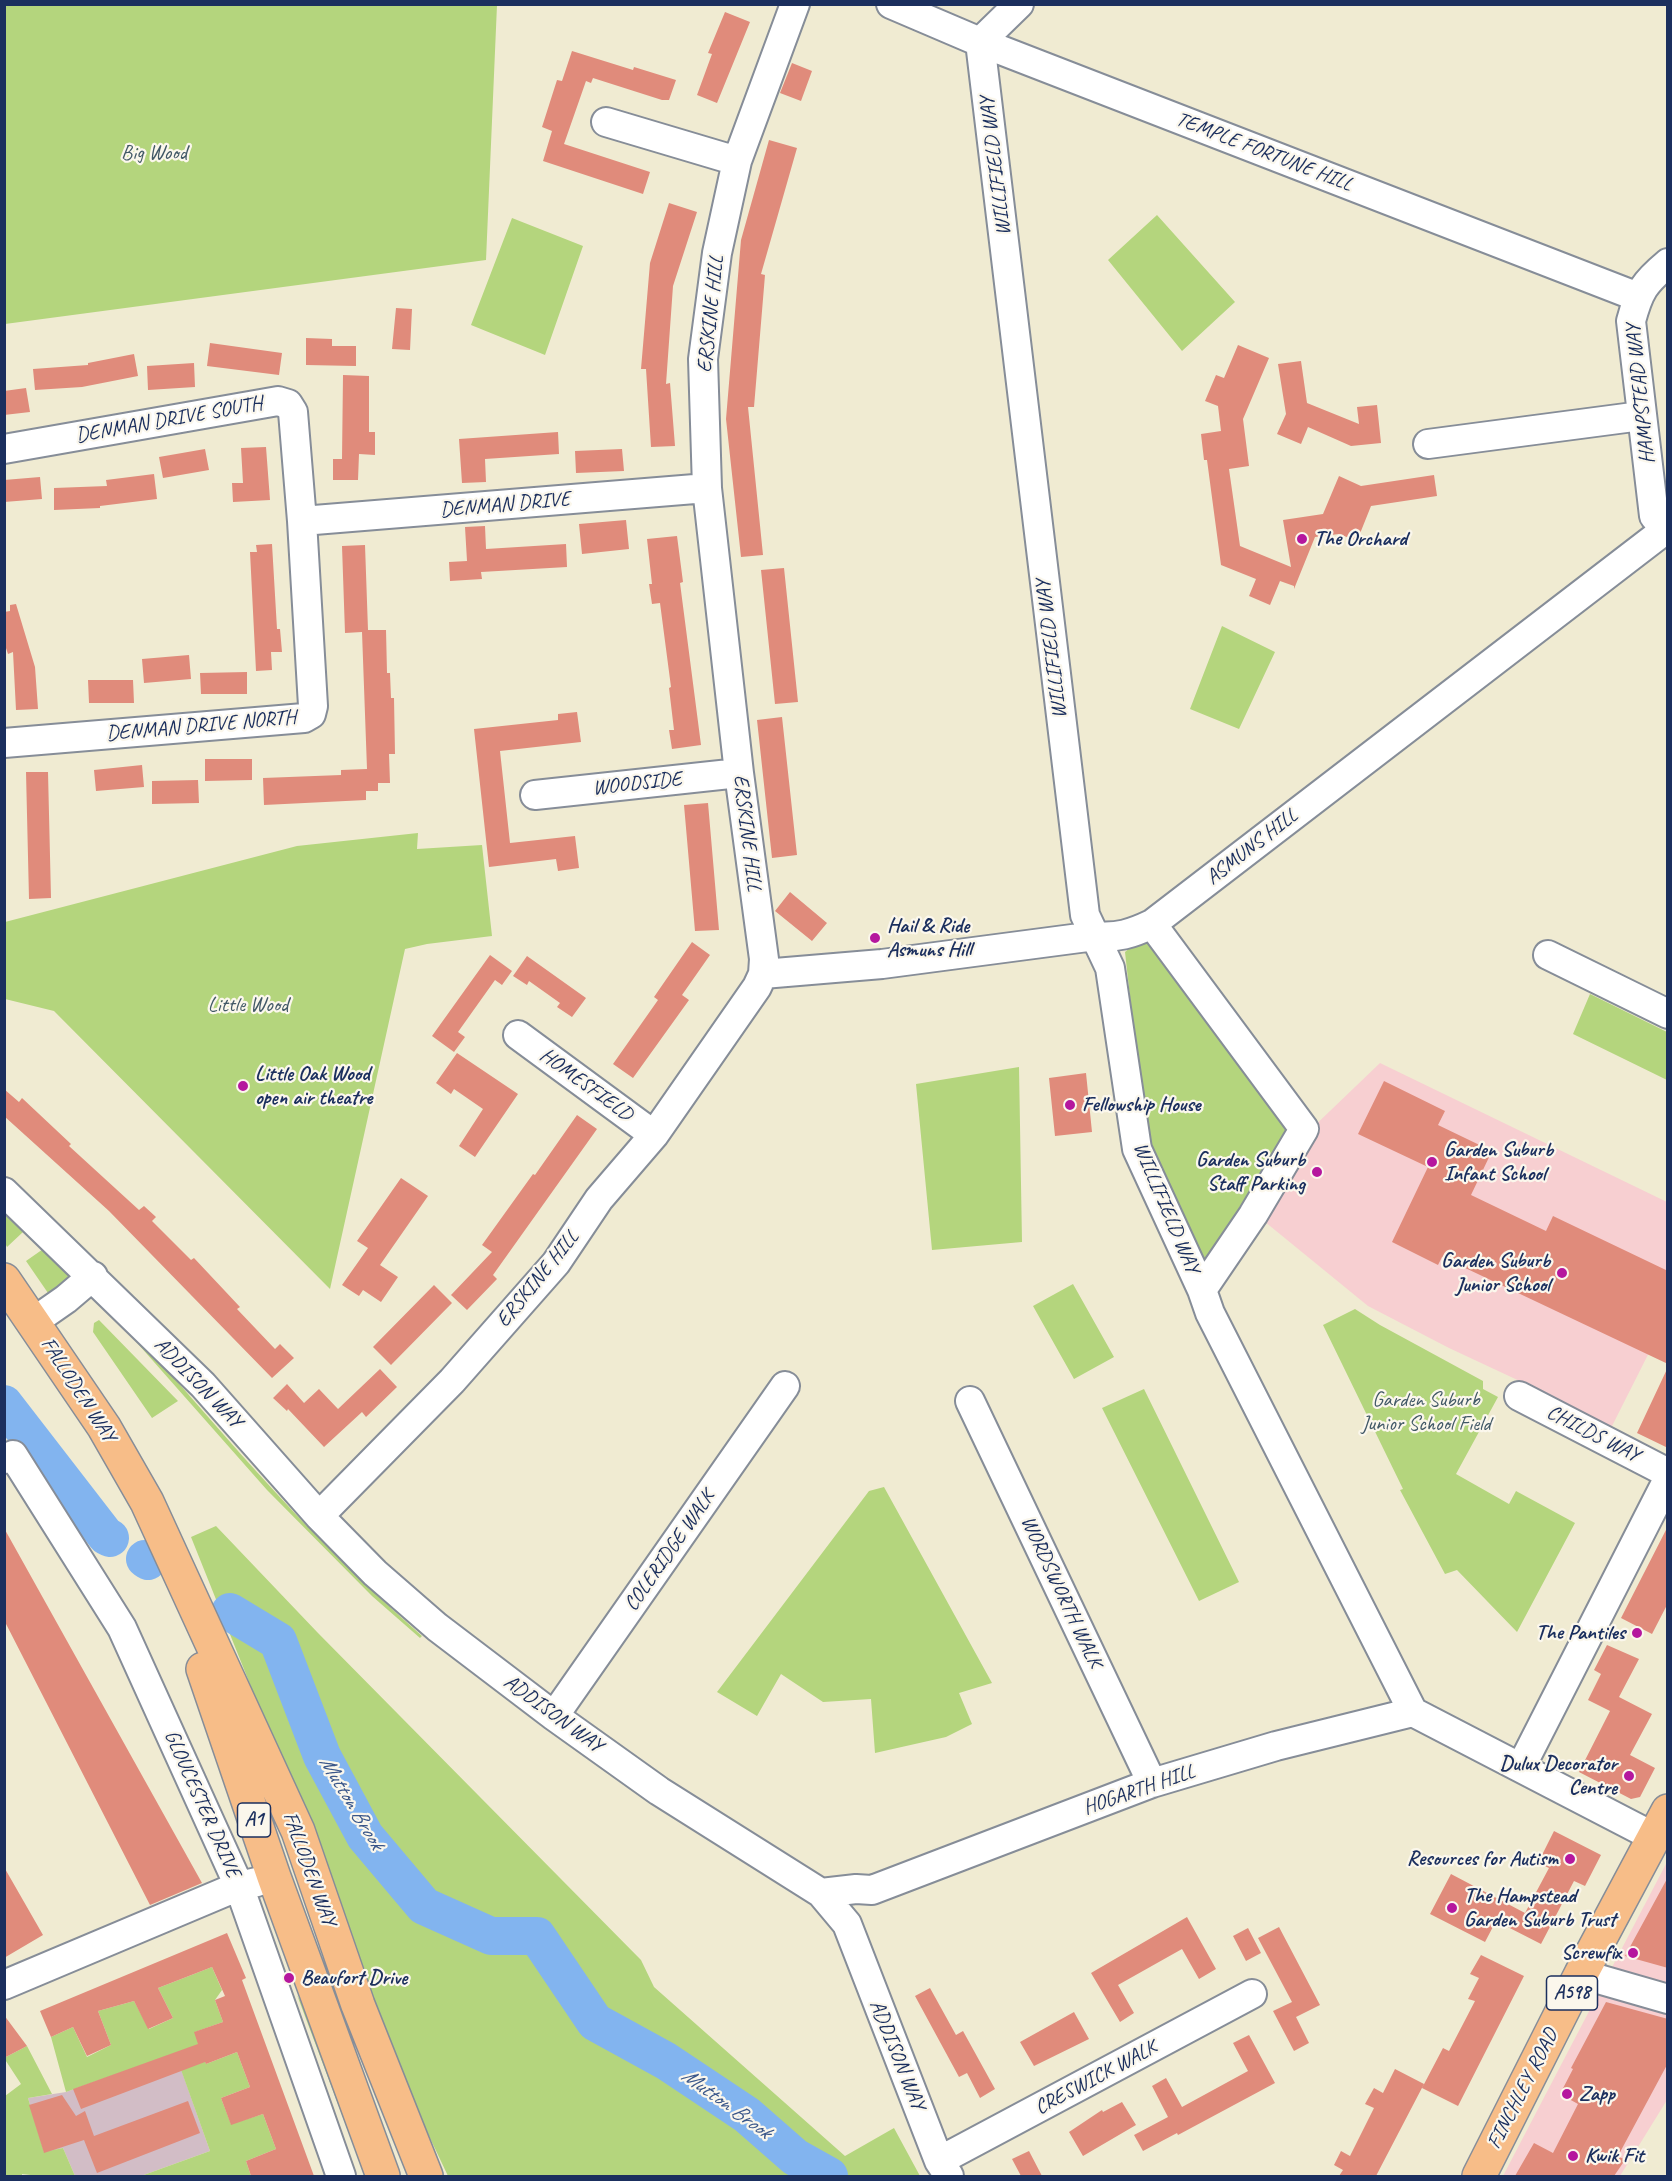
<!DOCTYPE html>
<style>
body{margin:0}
#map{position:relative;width:1672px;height:2181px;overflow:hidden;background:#f0ebd2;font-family:Caveat,sans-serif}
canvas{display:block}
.frame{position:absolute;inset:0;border:6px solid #1b2f5e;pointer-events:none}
</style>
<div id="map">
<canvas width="1672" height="2181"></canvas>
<div class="frame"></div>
</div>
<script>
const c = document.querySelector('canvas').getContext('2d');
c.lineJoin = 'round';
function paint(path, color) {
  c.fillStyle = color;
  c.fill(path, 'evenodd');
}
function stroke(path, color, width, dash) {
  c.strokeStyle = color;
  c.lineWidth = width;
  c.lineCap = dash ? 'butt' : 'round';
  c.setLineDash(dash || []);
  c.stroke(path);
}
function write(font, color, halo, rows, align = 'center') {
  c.font = font + ' Caveat,sans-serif';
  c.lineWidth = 4.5;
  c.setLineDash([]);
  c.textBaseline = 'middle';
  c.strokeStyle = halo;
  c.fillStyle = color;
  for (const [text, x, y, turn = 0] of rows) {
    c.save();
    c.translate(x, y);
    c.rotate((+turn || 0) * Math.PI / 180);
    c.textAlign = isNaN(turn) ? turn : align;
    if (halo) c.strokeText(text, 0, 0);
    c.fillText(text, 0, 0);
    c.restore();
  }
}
const built = new Path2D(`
 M1380,1063l287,139v115l-56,111 -55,-30 -107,-50 -81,-42 -109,-89 47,-83z
 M1667,1862v238l-47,76h-117z`);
const industrial = new Path2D(`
 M175,2052l35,99 -69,25h-66l-12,-28 -19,5 -16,-55 38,-6z`);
const green = new Path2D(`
 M4,5h493l-11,255 -481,64z
 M1157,215l78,87 -53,49 -74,-91z
 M512,218l71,28 -38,109 -74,-30z
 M1222,626l53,26 -36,77 -49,-20z
 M418,833l-1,16 65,-4 10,91 -65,8 -22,5 -75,340 -276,-278 -49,-12v-77l292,-76z
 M1147,934l152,195 -93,142 -55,-123 -8,-33 -18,-163z
 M1590,994l77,38v48l-94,-46z
 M1019,1067l3,175 -90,8 -16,-166z
 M5,1215l18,17 -16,15 -2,-4z
 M46,1247l27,30 -25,16 -22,-32z
 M1073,1284l41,73 -40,22 -41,-73z
 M1355,1309l25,16 103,56v8l15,8 -42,77 53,30 7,-13 59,32 -58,109 -60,-62 -12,4 -45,-84 3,-1 -80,-164z
 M99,1320l79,81 -26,17 -59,-86 1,-9z
 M133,1334c43,44 82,92 123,137 52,58 107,113 166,165l-2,2 -48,-42 -105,-106 -136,-154z
 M1144,1389l95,193 -40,19 -97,-193z
 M884,1487l108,196 -33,10 13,31 -26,13 -71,16 -4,-54 -48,3 -42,-28 -24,42 -40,-24 152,-201z
 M216,1526l102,107 323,327 13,27 191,169 49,-28 26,48h-472l-54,-114 -78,-213 -125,-312z
 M212,1967l10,23 -7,10 8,22 -28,10 11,32 31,-12 13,35 -29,11 10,26 32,-10 13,35 -30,12 5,15h-110l69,-25 -35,-98 -109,39 -15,-55 22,-10 14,30 24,-12 -13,-34 36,-10 15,28 24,-11 -15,-30z
 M297,1995l28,50 48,131h-8z
 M27,2046l25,48 -24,4 16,54 19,-4 12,28h-36l-17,-2v2h-17v-80l16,-12 -17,-26z`);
const river = new Path2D(`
 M4,1404l102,132 4,2
 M145,1559l3,2
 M230,1612l48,29 44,115 43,80 59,70 67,30h46l58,86 71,39 81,54 48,42 34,19`);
const building = new Path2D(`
 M725,12l25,10 -33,81 -20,-8 15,-41 -4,-1z
 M572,51l61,19 1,-3 42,13 -7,20h-7l-69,-22 -2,5 -5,-2 -22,63 86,28 -7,22 -100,-33 9,-30 -10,-4 15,-47 5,1z
 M792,63l20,8 -11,30 -21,-8z
 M769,140l28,8 -36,126 4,1 -11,132h-6l15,148 -22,2 -15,-138 15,-179z
 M669,203l28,9 -24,74 -7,98 4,-1 5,63 -24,1 -5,-78h-5l9,-106z
 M396,308l16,1 -2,41 -18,-1z
 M306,338l26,1v7h24v20l-50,-1z
 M210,343l72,10 -3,22 -72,-9z
 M1238,345l31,13 -26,61 6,47 -20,3 11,77 51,21 -8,-47 40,-6 16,-38 22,10 73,-11 3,21 -66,10 -14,35 -18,-7 -24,3 -21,52v-3l-14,-5 -10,24 -21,-9 7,-17 -35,-14 -14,-105h-3l-3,-26 20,-3 -3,-25 -13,-5 11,-26 8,3z
 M134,354l4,22 -56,11 -47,3 -2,-21 55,-4v-2z
 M1301,361l6,42 52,21 -2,-17 20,-2 4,38 -30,3 -43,-19 -7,17 -24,-10 9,-20 -8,-50z
 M194,363l1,24 -47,3 -1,-24z
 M343,375l26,1v56h6v23l-16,-1 -1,26h-25v-21h9z
 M26,388l4,24 -26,3v-24z
 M558,432l1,22 -74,5 1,23 -24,1 -3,-44z
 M266,447l4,53 -37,2 -1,-19h11l-2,-35z
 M205,449l4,21 -46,8 -4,-21z
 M622,449l2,22 -48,2 -1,-22z
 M154,474l3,25 -57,7v2l-46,2v-22l53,-2 -1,-6z
 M40,477l2,22 -38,3v-22z
 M626,520l3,29 -47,5 -3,-30z
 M485,526l1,23 80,-5 1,23 -86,5 1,7 -32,2 -1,-19 18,-1 -2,-34z
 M677,536l6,46 -3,1 21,162 -29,4 -3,-19h5l-5,-42 2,-1 -11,-84 -8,1 -3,-20h3l-5,-45z
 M272,544l5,85h3l2,23h-11l1,18 -16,1 -6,-119h7l-1,-7z
 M365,545l3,85h18l1,43h3l1,25h3l1,56h-6l1,29h-12v8h-12v9l-102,5 -1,-27 78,-3v-5l26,-1 -5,-137 -17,1 -3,-87z
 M784,568l14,134 -23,2 -14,-134z
 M16,604l19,63 3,42 -22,1 -3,-58 -5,2 -4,-12v-30l6,-1v-6z
 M189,655l2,24 -47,4 -2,-24z
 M247,672v22h-46l-1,-21z
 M88,680h45l1,23h-45z
 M577,712l4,30 -81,9 10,92 65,-7 4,32 -21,3 -2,-12 -67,8 -15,-138 84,-9v-6z
 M782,717l15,138 -25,3 -15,-138z
 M205,759h47v21l-47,1z
 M142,765l2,22 -48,4 -2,-21z
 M26,772h22l3,126 -22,1z
 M198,780l1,23 -47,1v-23z
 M708,803l11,127 -24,1 -11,-126z
 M790,892l37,31 -15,18 -37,-30z
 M692,942l18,13 -28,40 7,5 -56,78 -20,-14 45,-64 -4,-3z
 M490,955l22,16 -10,14 -7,-5 -37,52 7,5 -11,15 -22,-16z
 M527,956l59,42 -14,19 -15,-10 3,-4 -31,-22 -2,4 -14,-9z
 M457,1053l61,41 -43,63 -16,-11 24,-37 -29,-20 -3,5 -15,-11z
 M1086,1073l6,59 -37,4 -6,-58z
 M1384,1081l61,30 -7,14 54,26 -21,44 75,36 7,-15 115,55v93l-226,-107 -4,8 -46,-23 36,-75 -70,-33z
 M4,1089l15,13 3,-4 49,46 -2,2 70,64 5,-4 12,11 -4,4 39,39 3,-2 46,49 -3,2 38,40 5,-5 14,14 -22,20 -163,-167 -105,-95z
 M577,1115l20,14 -104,146 4,4 -30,31 -16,-15 41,-43 -10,-7 51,-71 2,1z
 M401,1178l27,18 -48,69 18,12 -17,25 -18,-12 -4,6 -17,-11 26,-37 -11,-7z
 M434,1285l18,18 -61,62 -18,-18z
 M1668,1367v81l-31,-15z
 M380,1369l17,18 -31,30 -4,-5 -38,35 -36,-38 -1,2 -14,-13 14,-14 17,19 15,-14 19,20z
 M1668,1526v77l-16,31 -31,-16z
 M4,1528l198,355 -52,22 -146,-285z
 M1607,1645l32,14 -20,38 33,17 -22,41 25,13 -15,29 -9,2 -52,-27 31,-61 -22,-11 13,-26 -7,-4z
 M1554,1831l47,24 -16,31 -11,-5 -33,63 -45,-23 -11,21 -55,-28 21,-40 74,39 24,-45 -11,-5z
 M4,1867l39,68 -39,23z
 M1668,1877v91l-43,-12z
 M1187,1917l29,52 -17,10 -17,-30 -64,36 16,28 -14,9 -29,-49z
 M1279,1927l41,78 -24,12 13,26 -15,8 -21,-40 19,-9 -34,-64z
 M1248,1928l13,25 -15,8 -13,-25z
 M227,1933l19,45 -4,2 72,196h-63l-5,-15 30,-12 -13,-35 -32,11 -10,-27 29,-11 -13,-35 -31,12 -1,-2 -124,47 -8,-20 125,-45 -4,-12 29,-10 -8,-22 10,-4 -13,-29 -54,21 15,30 -25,11 -14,-28 -36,10 13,34 -24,11 -14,-29 -22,10 -11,-26z
 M1481,1955l43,21 -66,130 -36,-18 21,-40 6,3 26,-50 -7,-2 11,-21 -9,-4z
 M930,1988l26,47 7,-4 32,58 -15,9 -13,-25 -8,4 -44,-81z
 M1606,2002l62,17v44l-50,93 7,4 -11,16h-99l19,-33 19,10 25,-49 -18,-10 13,-25 -2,-1z
 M1074,2012l15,27 -55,27 -14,-24z
 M4,2015l23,31 -23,12z
 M1249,2035l26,48 -97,52 -1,-2 -34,18 -9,-16 34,-18 -16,-31 14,-8 16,29 66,-36 -15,-28z
 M1395,2069l29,15 -48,92h-37l4,-6 -9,-5 7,-14 9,5 24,-48 -9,-4 9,-16 9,5z
 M62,2095l14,21 9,-5 9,25 94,-35 12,32 -103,40 -13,-33 -40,13 -15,-48z
 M1122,2102l14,23 -53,31 -14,-24 33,-22 1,2z
 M1029,2151l13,25h-21l-9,-17z`);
const minor = new Path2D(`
 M891,4l89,38 658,255
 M1019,4l-39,38 105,873 25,53 27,181 65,141 8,23 203,399 241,125
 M606,122l131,39
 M1668,263c-24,20 -29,28 -37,58l23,195 14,16
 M1428,444l213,-28
 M4,449l274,-48 10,3 5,8 9,109 11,185 -2,8 -7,4 -300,25
 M302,521l405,-33
 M535,795l204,-22
 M1152,924l152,205 -51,86 -51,75
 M1548,955l120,59
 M763,974l119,-10 213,-28c23,2 36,-2 57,-12l513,-394
 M518,1035l136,100
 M4,1192l199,193 116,131 56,57 62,54 117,89 105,75 162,102 26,31 92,237 10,15
 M33,1322l33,-23 27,-23
 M1519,1396l149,77
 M970,1401l182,382
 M4,1459l9,-4 109,173 117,258 102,290
 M319,1516l133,-135 104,-118 43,-64 55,-64 103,-148 6,-13 1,-15 -25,-186 -32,-285 -4,-129 14,-106 20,-92 58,-157
 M554,1716l231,-330
 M1521,1767l147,-288
 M821,1893l35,-4 16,1 280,-107 124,-37 137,-34
 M1581,1974l87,25
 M4,1985l235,-99 18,-4
 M939,2161l313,-167`);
const major = new Path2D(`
 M1479,2176l102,-202 87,-163`);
const highway = new Path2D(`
 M4,1280l100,147 43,75 151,329 60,174 68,171
 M203,1669l71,208 109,299`);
const markers = [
 [1302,539,6,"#b5179e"],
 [875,938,6,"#b5179e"],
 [243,1086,6,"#b5179e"],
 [1070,1105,6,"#b5179e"],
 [1432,1162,6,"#b5179e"],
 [1317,1172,6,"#b5179e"],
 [1562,1273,6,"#b5179e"],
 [1637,1633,6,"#b5179e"],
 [1629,1776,6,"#b5179e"],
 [1570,1859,6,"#b5179e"],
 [1452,1908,6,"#b5179e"],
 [1633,1953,6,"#b5179e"],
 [289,1978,6,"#b5179e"],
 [1567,2094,6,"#b5179e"],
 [1573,2156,6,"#b5179e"]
];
const shields = [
 [254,1820,33],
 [1572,1993,51]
];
const shieldNames = [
 ["A1",254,1820],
 ["A598",1572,1993]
];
const streetNames = [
 ["TEMPLE FORTUNE HILL",1264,152,21],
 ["WILLIFIELD WAY",996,166,-97],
 ["ERSKINE HILL",711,314,-84],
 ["HAMPSTEAD WAY",1641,394,-96],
 ["DENMAN DRIVE SOUTH",169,420,-10],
 ["DENMAN DRIVE",505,505,-5],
 ["WILLIFIELD WAY",1052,649,-97],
 ["DENMAN DRIVE NORTH",201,726,-5],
 ["WOODSIDE",637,784,-6],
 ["ERSKINE HILL",747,833,83],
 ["ASMUNS HILL",1252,847,-38],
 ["HOMESFIELD",586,1085,36],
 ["WILLIFIELD WAY",1166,1208,67],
 ["ERSKINE HILL",538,1279,-51],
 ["ADDISON WAY",198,1383,46],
 ["FALLODEN WAY",78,1390,57],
 ["CHILDS WAY",1593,1434,27],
 ["COLERIDGE WALK",670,1551,-55],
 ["WORDSWORTH WALK",1061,1592,65],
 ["ADDISON WAY",553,1714,36],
 ["HOGARTH HILL",1139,1790,-19],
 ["GLOUCESTER DRIVE",202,1804,66],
 ["FALLODEN WAY",309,1869,70],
 ["ADDISON WAY",897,2055,68],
 ["CRESWICK WALK",1096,2078,-28],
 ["FINCHLEY ROAD",1523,2089,-63]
];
const parkNames = [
 ["Big Wood",154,153],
 ["Little Wood",248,1005],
 ["Garden Suburb",1426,1400],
 ["Junior School Field",1426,1424]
];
const poiNames = [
 ["The Orchard",1314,539],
 ["Hail & Ride",887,926],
 ["Asmuns Hill",887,950],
 ["Little Oak Wood",255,1074],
 ["open air theatre",255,1098],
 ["Fellowship House",1082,1105],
 ["Garden Suburb",1444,1150],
 ["Infant School",1444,1174],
 ["Garden Suburb",1305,1160,"right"],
 ["Staff Parking",1305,1184,"right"],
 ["Garden Suburb",1550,1261,"right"],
 ["Junior School",1550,1285,"right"],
 ["The Pantiles",1625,1633,"right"],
 ["Dulux Decorator",1617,1764,"right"],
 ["Centre",1617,1788,"right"],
 ["Resources for Autism",1558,1859,"right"],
 ["The Hampstead",1464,1896],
 ["Garden Suburb Trust",1464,1920],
 ["Screwfix",1621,1953,"right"],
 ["Beaufort Drive",301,1978],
 ["Zapp",1579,2094],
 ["Kwik Fit",1585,2156]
];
const waterNames = [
 ["Mutton Brook",351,1803,59],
 ["Mutton Brook",726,2104,36]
];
paint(built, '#f7cfd1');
paint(industrial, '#d2bdc6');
paint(green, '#b4d57d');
stroke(river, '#82b4ef', 38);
paint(building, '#e08b7b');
stroke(minor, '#868d98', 32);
stroke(major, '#868d98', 36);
stroke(highway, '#868d98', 36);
stroke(minor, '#fff', 28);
stroke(major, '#f7bd88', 33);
stroke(highway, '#f7bd88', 33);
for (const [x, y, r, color] of markers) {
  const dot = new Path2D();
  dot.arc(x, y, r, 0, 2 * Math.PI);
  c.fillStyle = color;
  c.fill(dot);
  stroke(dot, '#fbf7ec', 2);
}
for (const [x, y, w] of shields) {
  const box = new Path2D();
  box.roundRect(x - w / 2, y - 17, w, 34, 4.5);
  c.fillStyle = '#fbf7ec';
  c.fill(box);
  stroke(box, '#1b2f5e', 1.5);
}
write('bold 20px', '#1b2f5e', null, shieldNames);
write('21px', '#1b2f5e', '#fbf7ec', streetNames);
write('21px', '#415866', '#fbf7ec', parkNames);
write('bold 21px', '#1b2f5e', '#fbf7ec', poiNames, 'left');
write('italic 22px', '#3a578a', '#fbf7ec', waterNames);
</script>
